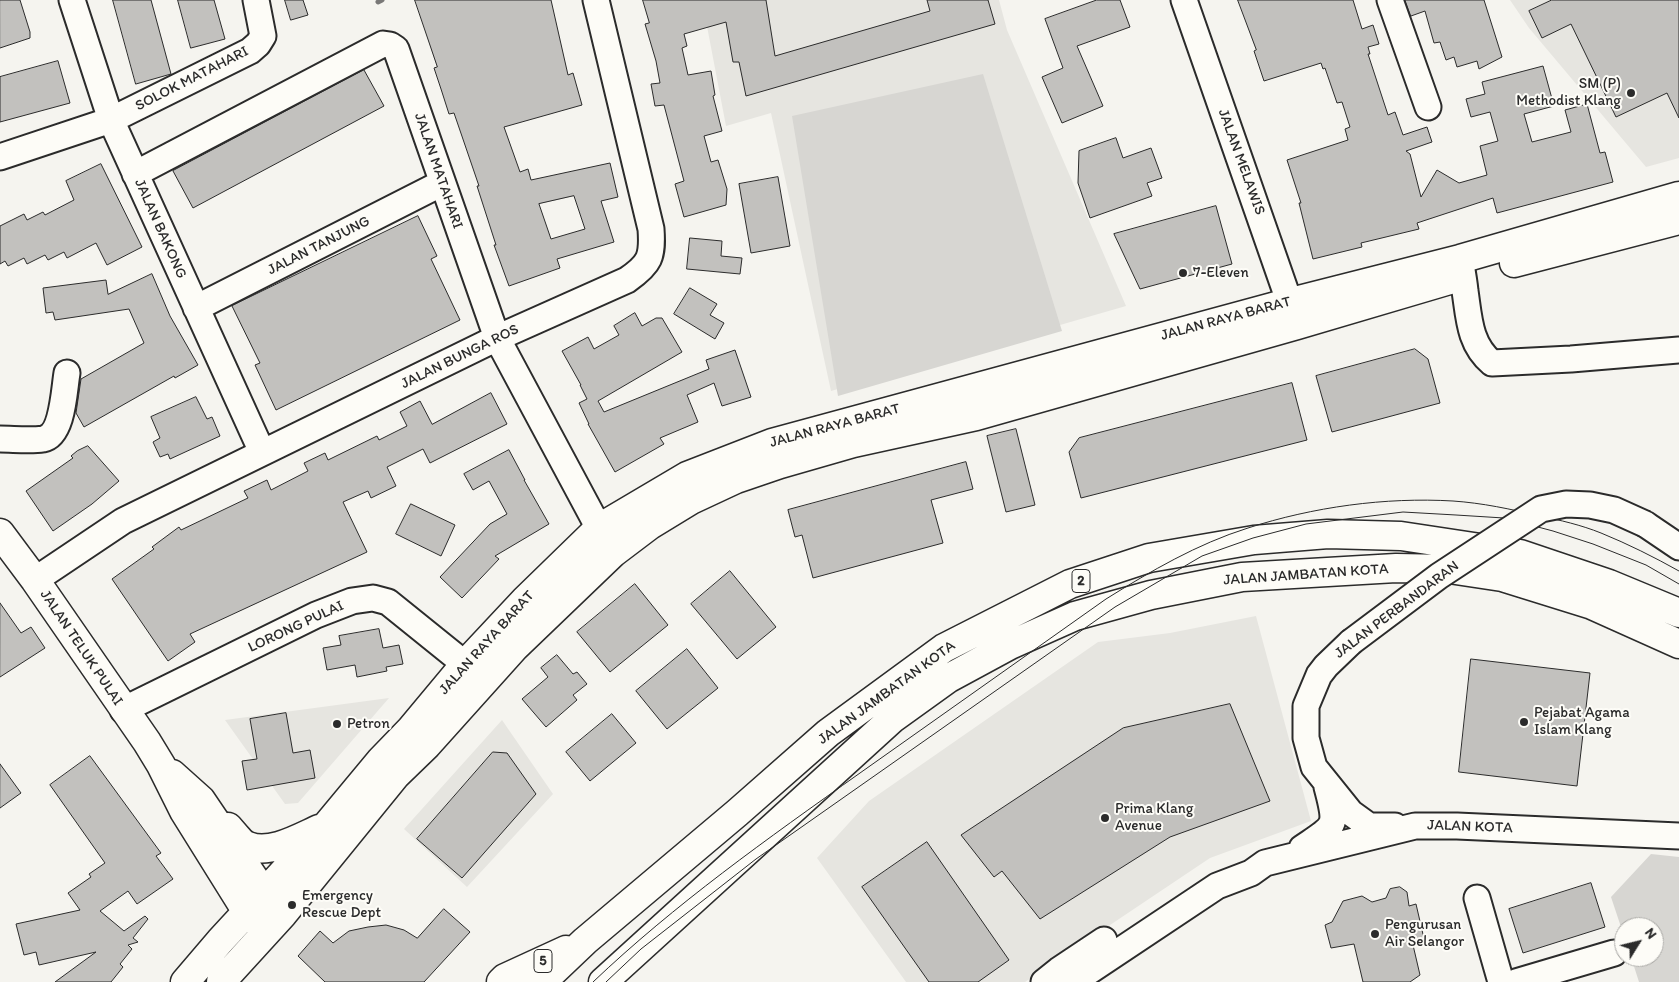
<!DOCTYPE html>
<style>
body{margin:0}
#map{position:relative;width:1679px;height:982px;overflow:hidden;background:#f5f4ef;font-family:Itim,sans-serif}
canvas{display:block}
.north{position:absolute;left:1614px;top:917px;width:50px;height:50px;box-sizing:border-box;background:#fdfcf7;border:1px solid #a9a8a5;border-radius:50%;rotate:54deg;font-size:14px;font-weight:700;line-height:20px;text-align:center;color:#2b2b2b}
.north::after{content:'';display:block;margin:auto;width:18px;height:22px;background:#2b2b2b;clip-path:polygon(50% 0,100% 100%,50% 72%,0 100%)}
</style>
<div id="map">
<canvas width="1679" height="982"></canvas>
<div class="north">N</div>
</div>
<script>
const c = document.querySelector('canvas').getContext('2d');
c.lineJoin = 'round';
function paint(path, color) {
  c.fillStyle = color;
  c.fill(path, 'evenodd');
}
function stroke(path, color, width, dash) {
  c.strokeStyle = color;
  c.lineWidth = width;
  c.lineCap = dash ? 'butt' : 'round';
  c.setLineDash(dash || []);
  c.stroke(path);
}
function write(font, color, halo, rows, align = 'center') {
  c.font = font + ' Itim,sans-serif';
  c.lineWidth = 4;
  c.setLineDash([]);
  c.textBaseline = 'middle';
  c.strokeStyle = halo;
  c.fillStyle = color;
  for (const [text, x, y, turn = 0] of rows) {
    c.save();
    c.translate(x, y);
    c.rotate((+turn || 0) * Math.PI / 180);
    c.textAlign = isNaN(turn) ? turn : align;
    if (halo) c.strokeText(text, 0, 0);
    c.fillText(text, 0, 0);
    c.restore();
  }
}
const built = new Path2D(`
 M702,0h297l8,30 119,276 -295,85 -60,-278 -45,13z
 M1510,0h169v158l-33,9 -117,-139z
 M1256,616l55,205 -101,37 -185,124h-119l-89,-124 52,-57 229,-159 72,-9z
 M389,698l-91,105 -13,1 -60,-84z
 M502,720l51,74 -86,93 -63,-58z`);
const green = new Path2D(`
 M983,74l79,257 -224,65 -46,-280z
 M1651,854l28,3v125h-40l-8,-25h23v-30h-30v9l-13,-39z`);
const stream = new Path2D(`
 M378,2l4,-2`);
const building = new Path2D(`
 M0,0h20l10,32v6l-30,10z
 M113,0h38l20,74 -35,10z
 M178,0h36l11,39 -34,9z
 M285,0h18l5,15 -17,5z
 M415,0h136l17,75 5,-2 9,32 -78,22 16,45 8,-3 3,11 79,-17 8,34 -17,4 13,41 -57,17 3,9 -51,18 -15,-41h2l-19,-59h2l-13,-38 -12,-35 -5,1 -8,-25 -7,-21 3,-1zM574,196l11,33 -34,10 -12,-35z
 M643,0h123l9,56 155,-45 -3,-11h61l7,24 -249,72 -7,-34h-6l-7,-40 -42,12 3,12 -5,2 6,27 23,-4 4,24 -2,1 9,35 -18,5 7,26 7,-2 9,29 -1,16 -42,12 -9,-33 9,-3 -20,-76 -9,1 -4,-22 9,-1 -4,-22 -11,-37 4,-1z
 M1097,0h23l10,27 -53,19 26,60 -41,17 -20,-46 21,-9 -18,-49z
 M1238,0h115l9,29 11,-4 6,19 -11,3 2,7h-2l20,61 7,-3 8,23 24,-8 5,15 -26,9 4,3 11,43 16,-27 22,13 28,-8 -7,-29 18,-5 -8,-29 -19,5 -5,-18 19,-5 -3,-12 61,-16 11,40 -30,8 8,28 39,-10 -6,-22 22,-6 13,49 5,-1 8,30 -116,31 -4,-15 -76,25 2,6 -58,14 1,4 -49,12 -14,-56h2l-14,-43 61,-20 -3,-11 5,-2 -8,-25 -5,1 -12,-35 -2,1 -2,-6 -57,18 -10,-30 2,-1z
 M1405,0h79l18,57 -23,12 -2,-8 -20,6 -3,-10 -8,3 -6,-18 -6,1 -9,-32 -14,5z
 M1552,0h127v118l-12,-25 -51,24 -45,-93 -29,14 -13,-27z
 M58,61l12,42 -70,19v-45z
 M364,70l20,36 -191,102 -20,-37z
 M1116,138l7,20 28,-10 11,30 -15,5 5,13 -62,22 -12,-35 1,-32z
 M101,164l41,83 -35,18 -11,-22 -29,15 -3,-6 -16,8 -3,-5 -18,9 -3,-6 -16,8 -3,-5 -5,3v-38l24,-12 3,6 16,-8 2,3 29,-15 -8,-19z
 M778,177l12,69 -39,7 -12,-69z
 M1216,206l16,58 -92,25 -26,-55z
 M418,216l19,40 -6,3 29,61 -184,90 -21,-45 5,-2 -28,-57z
 M690,238l32,3 -1,15 21,2 -2,16 -53,-5z
 M152,274l18,42 28,49 -23,13 -1,-2 -90,51 -8,-14 5,-34 63,-36 -15,-34 -74,11 -2,-8 -7,1 -3,-25 63,-8 2,14z
 M690,288l27,16 -7,11 14,8 -9,16 -41,-25z
 M635,313l7,13 14,-8h6l20,34 -84,49 6,11 105,-43 -3,-9 29,-10 16,47 -29,9 -8,-23 -27,12 11,27 -38,16 4,6 -49,28 -27,-48h1l-10,-21 8,-4 -7,-14h1l-19,-34 26,-14 6,12 25,-14 -5,-9z
 M1415,349l13,10 12,44 -108,29 -16,-56z
 M1292,383l15,57 -226,58 -12,-46 10,-14z
 M491,393l16,31 -77,39 -7,-14 -36,18 9,19 -25,12 -3,-7 -25,11 24,50 -177,82 5,8 -27,19 -56,-82 42,-30 -2,-2 27,-20 2,3 67,-32 -4,-7 23,-11 4,10 37,-19 -4,-8 21,-10 3,7 49,-24 2,4 28,-14 -7,-14 20,-11 12,23z
 M196,397l11,22 5,-2 8,19 -50,23 -2,-5 -8,3 -7,-15 7,-4 -9,-21z
 M1016,429l19,76 -29,7 -19,-76z
 M88,446l31,35 -27,23 -39,27 -27,-40 47,-33 -2,-2 6,-5z
 M509,450l16,30h-1l25,44 -54,32 4,3 -37,39 -22,-21 50,-53 17,-10 -18,-33 -16,9 -9,-16z
 M966,462l7,27 -42,11 12,43 -130,35 -11,-43 -7,2 -7,-27z
 M411,504l44,21 -14,31 -45,-22z
 M730,571l46,56 -39,32 -46,-55z
 M635,584l33,41 -58,47 -33,-40z
 M0,603l21,30 10,-6 14,21 -45,29z
 M379,629l4,19 16,-3 4,19 -17,3 1,4 -30,6 -2,-12 -28,5 -4,-22 18,-3 -2,-9z
 M687,649l31,39 -51,41 -31,-38z
 M557,655l16,19 4,-2 10,12 -14,11 4,5 -31,27 -24,-28 26,-22 -7,-9z
 M1471,659l119,14 -13,113 -118,-14z
 M1230,704l40,97 -100,36 -130,82 -38,-48 -8,6 -33,-42 162,-107z
 M286,713l7,40 17,-3 5,28 -68,12 -5,-29 15,-2 -7,-40z
 M612,714l24,29 -46,38 -24,-29z
 M493,752l14,1 29,41 -74,84 -45,-39z
 M90,756l71,97 -5,3 17,23 -36,25 -9,-13 -28,20 24,20 21,-15 3,3 -15,19 5,4 -10,3 4,4 -12,15 3,3 -12,15h-56l41,-30 -57,13 -3,-13 -12,3 -8,-31 64,-14 -12,-17 23,-16 -2,-3 16,-11 -55,-78z
 M0,764l21,29 -21,15z
 M927,842l82,118 -31,22h-49l-67,-95z
 M1591,883l14,44 -82,26 -14,-44z
 M1400,887l7,5 2,14 7,-2 9,39 -12,2 7,30 -10,7h-47l-9,-38 -23,4 -6,-23 7,-3 11,-21 19,-5 10,6 14,-4 4,-9z
 M444,909l26,23 -46,50h-99l-27,-26 22,-25 13,12 16,-12 19,-4 18,-2 18,5 13,8z`);
const minor = new Path2D(`
 M72,0l39,120 151,332
 M1184,0l112,321
 M1390,0l38,107
 M0,157l111,-37 139,-69 8,-7 5,-8 -7,-36
 M135,174l248,-130 7,1 6,4 101,289 112,209
 M1460,259c2,11 4,21 5,32 4,26 4,53 27,72l79,-4 108,-9
 M196,308l246,-125
 M0,439c13,0 30,2 43,0 20,-4 21,-49 24,-66
 M1645,524l34,23
 M35,580l88,-59 374,-183 130,-58c23,-16 26,-23 24,-51l-55,-229
 M1351,642l-25,24 -7,9 -13,31v32l8,29 37,46 18,13h26
 M123,710l193,-95 36,-14 21,-3 15,4 93,75
 M1302,848c34,-23 36,-20 25,-61
 M1477,898l24,84
 M1044,982l15,-12 45,-30
 M1073,982l144,-96 34,-13 14,-10 150,-37h42l222,10
 M1516,982l98,-29`);
const major = new Path2D(`
 M1514,263l165,-43
 M0,533l35,47 112,162 14,23 23,46 63,101 13,13
 M172,774l29,26 63,93 12,13
 M228,827c6,6 13,17 20,19 22,9 51,-8 71,-17
 M185,982l35,-41 107,-116 54,-65 30,-31 55,-66 59,-63 74,-72 88,-52 85,-33 519,-141 169,-43 219,-63
 M221,982l62,-68 113,-139 31,-30 88,-98 98,-94 37,-28 41,-25 45,-21 44,-15 73,-21 123,-27 321,-91 156,-46`);
const highway = new Path2D(`
 M501,982l4,-4 61,-28
 M542,982l43,-41 152,-128 91,-80 116,-85 126,-64 79,-26 105,-18 74,-6 73,2 119,18 89,30 70,29
 M603,982l289,-263 57,-41 61,-33 65,-29 76,-21 91,-18 154,-9 53,1 53,8 90,28 87,39`);
const tram = new Path2D(`
 M593,982c82,-78 174,-143 267,-209 82,-58 164,-116 246,-174 45,-28 91,-55 142,-71 65,-21 137,-31 205,-27 29,2 58,8 86,15 21,4 42,9 62,17 27,11 53,24 78,38
 M606,982l35,-33 115,-90 359,-252 87,-51 51,-18 53,-14 97,-12 53,3 48,3 49,13 40,13 53,21 33,19`);
const minorBridge = new Path2D(`
 M1351,642l88,-66 102,-67 25,-5 24,1 24,5 31,14`);
const markers = [
 [1631,93,5,"#2b2b2b"],
 [1183,273,5,"#2b2b2b"],
 [1524,722,5,"#2b2b2b"],
 [337,724,5,"#2b2b2b"],
 [1105,818,5,"#2b2b2b"],
 [292,905,5,"#2b2b2b"],
 [1375,934,5,"#2b2b2b"]
];
const shields = [
 [1081,581,18],
 [543,961,18]
];
const shieldNames = [
 ["2",1081,581],
 ["5",543,961]
];
const streetNames = [
 ["SOLOK MATAHARI",192,79,-27],
 ["JALAN MELAWIS",1241,162,70],
 ["JALAN MATAHARI",438,171,71],
 ["JALAN BAKONG",160,229,66],
 ["JALAN TANJUNG",319,246,-27],
 ["JALAN RAYA BARAT",1226,319,-15],
 ["JALAN BUNGA ROS",460,357,-26],
 ["JALAN RAYA BARAT",835,426,-15],
 ["JALAN JAMBATAN KOTA",1306,575,-4],
 ["JALAN PERBANDARAN",1397,610,-37],
 ["LORONG PULAI",296,627,-25],
 ["JALAN RAYA BARAT",487,643,-48],
 ["JALAN TELUK PULAI",81,648,56],
 ["JALAN JAMBATAN KOTA",887,693,-36],
 ["JALAN KOTA",1470,827,2]
];
const poiNames = [
 ["SM (P)",1621,84,"right"],
 ["Methodist Klang",1621,101,"right"],
 ["7-Eleven",1193,273],
 ["Pejabat Agama",1534,713],
 ["Islam Klang",1534,730],
 ["Petron",347,724],
 ["Prima Klang",1115,809],
 ["Avenue",1115,826],
 ["Emergency",302,896],
 ["Rescue Dept",302,913],
 ["Pengurusan",1385,925],
 ["Air Selangor",1385,942]
];
paint(built, '#e6e5e0');
paint(green, '#d7d6d2');
stroke(stream, '#797877', 5);
paint(building, '#c2c1be');
stroke(building, '#2b2b2b', 1);
stroke(minor, '#2b2b2b', 29);
stroke(major, '#2b2b2b', 31);
stroke(highway, '#2b2b2b', 31);
stroke(minor, '#fdfcf7', 25);
stroke(major, '#fdfcf7', 28);
stroke(highway, '#fdfcf7', 28);
stroke(tram, '#2b2b2b', 1);
stroke(minorBridge, '#2b2b2b', 29, []);
stroke(minorBridge, '#fdfcf7', 25);
for (const [x, y, r, color] of markers) {
  const dot = new Path2D();
  dot.arc(x, y, r, 0, 2 * Math.PI);
  c.fillStyle = color;
  c.fill(dot);
  stroke(dot, '#fdfcf7', 2);
}
for (const [x, y, w] of shields) {
  const box = new Path2D();
  box.roundRect(x - w / 2, y - 11.5, w, 23, 4);
  c.fillStyle = '#fdfcf7';
  c.fill(box);
  stroke(box, '#2b2b2b', 1);
}
write('bold 14px', '#2b2b2b', null, shieldNames);
write('15px', '#2b2b2b', '#fdfcf7', streetNames);
write('15px', '#2b2b2b', '#fdfcf7', poiNames, 'left');
</script>
